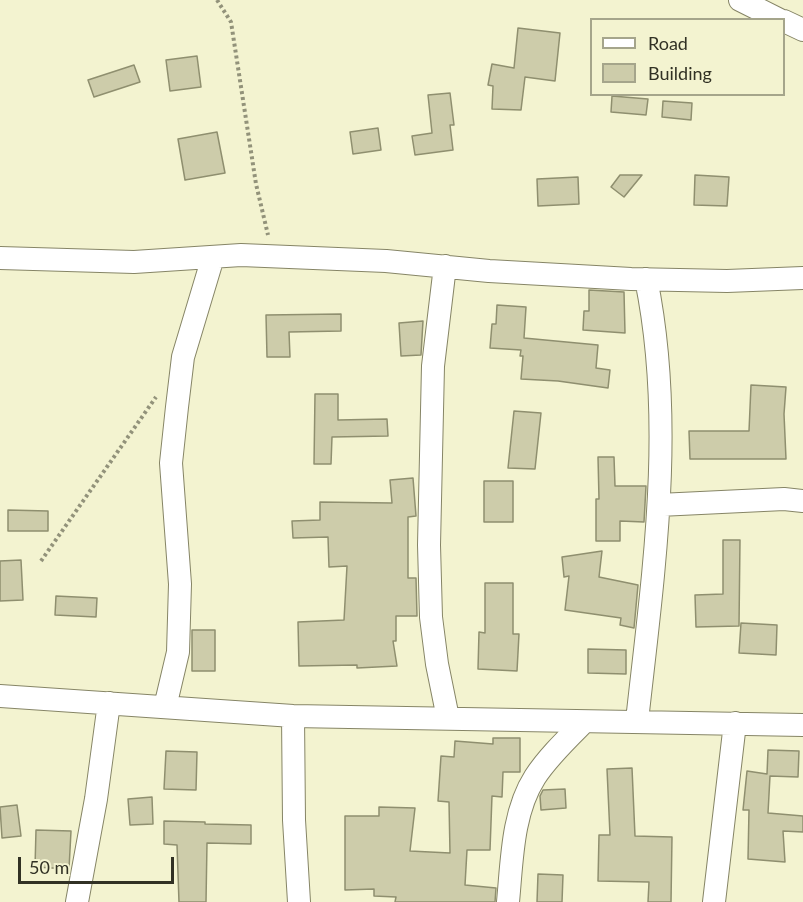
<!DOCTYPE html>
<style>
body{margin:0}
#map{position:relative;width:803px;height:902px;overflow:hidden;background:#f3f3d0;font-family:Lato,sans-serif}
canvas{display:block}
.legend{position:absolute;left:590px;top:18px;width:195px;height:78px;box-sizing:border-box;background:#f3f3d0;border:2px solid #a5a58b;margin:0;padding:8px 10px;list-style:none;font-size:18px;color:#313124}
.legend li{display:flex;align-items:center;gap:12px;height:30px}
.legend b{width:30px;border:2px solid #a5a58b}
.scale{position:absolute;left:18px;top:857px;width:156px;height:27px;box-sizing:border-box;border:3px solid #313124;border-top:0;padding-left:8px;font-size:18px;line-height:21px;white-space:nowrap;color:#313124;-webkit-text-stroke:4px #f3f3d0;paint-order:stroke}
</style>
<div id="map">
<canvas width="803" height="902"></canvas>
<ul class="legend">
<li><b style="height:8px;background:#fff"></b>Road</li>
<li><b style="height:16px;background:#cdccaa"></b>Building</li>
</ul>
<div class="scale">50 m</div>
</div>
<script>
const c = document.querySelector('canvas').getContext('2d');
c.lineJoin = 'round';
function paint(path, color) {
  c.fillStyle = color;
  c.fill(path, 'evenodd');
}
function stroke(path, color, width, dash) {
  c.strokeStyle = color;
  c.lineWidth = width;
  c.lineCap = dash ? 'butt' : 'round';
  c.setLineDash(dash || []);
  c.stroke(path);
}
const building = new Path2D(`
 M518,28l42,5 -5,48 -30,-4 -4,33 -29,-1 1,-23 -5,-1 4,-21 22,4z
 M197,56l4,31 -31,4 -4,-31z
 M134,65l6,17 -46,15 -6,-17z
 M450,93l4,32h-4l3,25 -38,5 -3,-19 20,-3 -4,-38z
 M612,96l36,3 -2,16 -35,-3z
 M663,101l29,2 -1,17 -29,-3z
 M378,128l3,22 -28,4 -3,-22z
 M217,132l8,41 -40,7 -7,-41z
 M620,175h22l-18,22 -13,-10z
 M695,175l34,2 -2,29 -33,-1z
 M578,177l1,27 -41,2 -1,-27z
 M589,290l35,2 1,41 -42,-3 1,-19h5z
 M497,305l29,2 -2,31 74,7 -2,23 14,2 -2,18 -50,-7 -37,-2 2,-23h-3l1,-6 -31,-2 2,-24h4z
 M341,314v17l-52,1 1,25h-23l-1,-42z
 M423,321l-2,34 -20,1 -2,-33z
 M751,385l35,2 -2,27 2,45h-96l-1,-28h60z
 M315,394h23v26l49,-1 1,17 -56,1 -1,27h-17z
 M514,411l27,2 -6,56 -27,-1z
 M598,457h16l1,29h31l-2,36 -24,-1v20h-24v-42h3z
 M413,478l3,38 -8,1v61h8l1,38h-21v25h-3l4,25 -40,2v-3l-58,1 -1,-44 46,-2 3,-54 -18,1 -1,-30 -35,1 -1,-17 28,-1v-18l72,1 -2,-23z
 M484,481h29v41h-29z
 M8,510l40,1v20h-40z
 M723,540h17l-1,86 -43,1 -1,-32 28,-1z
 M602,551l-3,26 39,8 -4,43 -14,-3 1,-7 -56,-8 4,-34 -5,1 -2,-20z
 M21,560l2,40 -23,1v-40z
 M485,583h28v51h6l-2,37 -39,-2 1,-37 6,1z
 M56,596l41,2 -1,19 -41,-2z
 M741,623l36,2 -1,30 -37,-2z
 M192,630h23v41h-23z
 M588,649l38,1v24l-38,-1z
 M493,738h27v34h-17l-1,25 -10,-1 -2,54h-23l-2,35 31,3 -1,14h-100l1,-5 -22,-1v-7l-29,1v-74h34v-9l36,1 -5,43 40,2 -1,-51 -11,-1 3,-45 13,1 1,-16 38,3z
 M768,750l31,1 -1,26 -28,-1 -2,37 35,3v16l-20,-1 2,31 -37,-3 1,-49h-6l4,-39 20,3z
 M166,751l31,1 -1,38 -32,-1z
 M632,768l3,68 37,1 -1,65h-23l1,-20 -51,-1 1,-46h11l-3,-66z
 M565,789l1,19 -25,2 -1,-14 3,-6z
 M152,797l1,27 -23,1 -2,-26z
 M17,805l4,31 -19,2 -2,-31z
 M164,821l41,1v2l46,1v19l-44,-1 -1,59h-27l-2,-57 -13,-1z
 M36,830l35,1 -2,38 -34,-2z
 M538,874l25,1 -1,27h-25z`);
const path = new Path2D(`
 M217,0l14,22 25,162 12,51
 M41,561l115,-164`);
const minor = new Path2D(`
 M740,0l40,20
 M784,21l19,9
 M0,258l134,4 107,-7 145,6 103,10 142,8 96,2 76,-3
 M445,266l-12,100 -4,179 2,72 6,47 11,54
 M659,505l125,-6 19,2
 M0,696l293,20 510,9
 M165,707l13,-55 2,-68 -9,-121 6,-56 6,-50 30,-100
 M293,716l1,104 5,82
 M637,721c16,-146 39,-296 9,-442
 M77,902l19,-103 13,-96
 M508,902c4,-41 4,-89 27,-125 13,-20 32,-38 49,-55
 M714,902l21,-179`);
paint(building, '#cdccaa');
stroke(building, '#8f8f6f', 1.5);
stroke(minor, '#868566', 24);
stroke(path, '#92927a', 4, [3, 3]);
stroke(minor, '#fff', 22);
</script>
